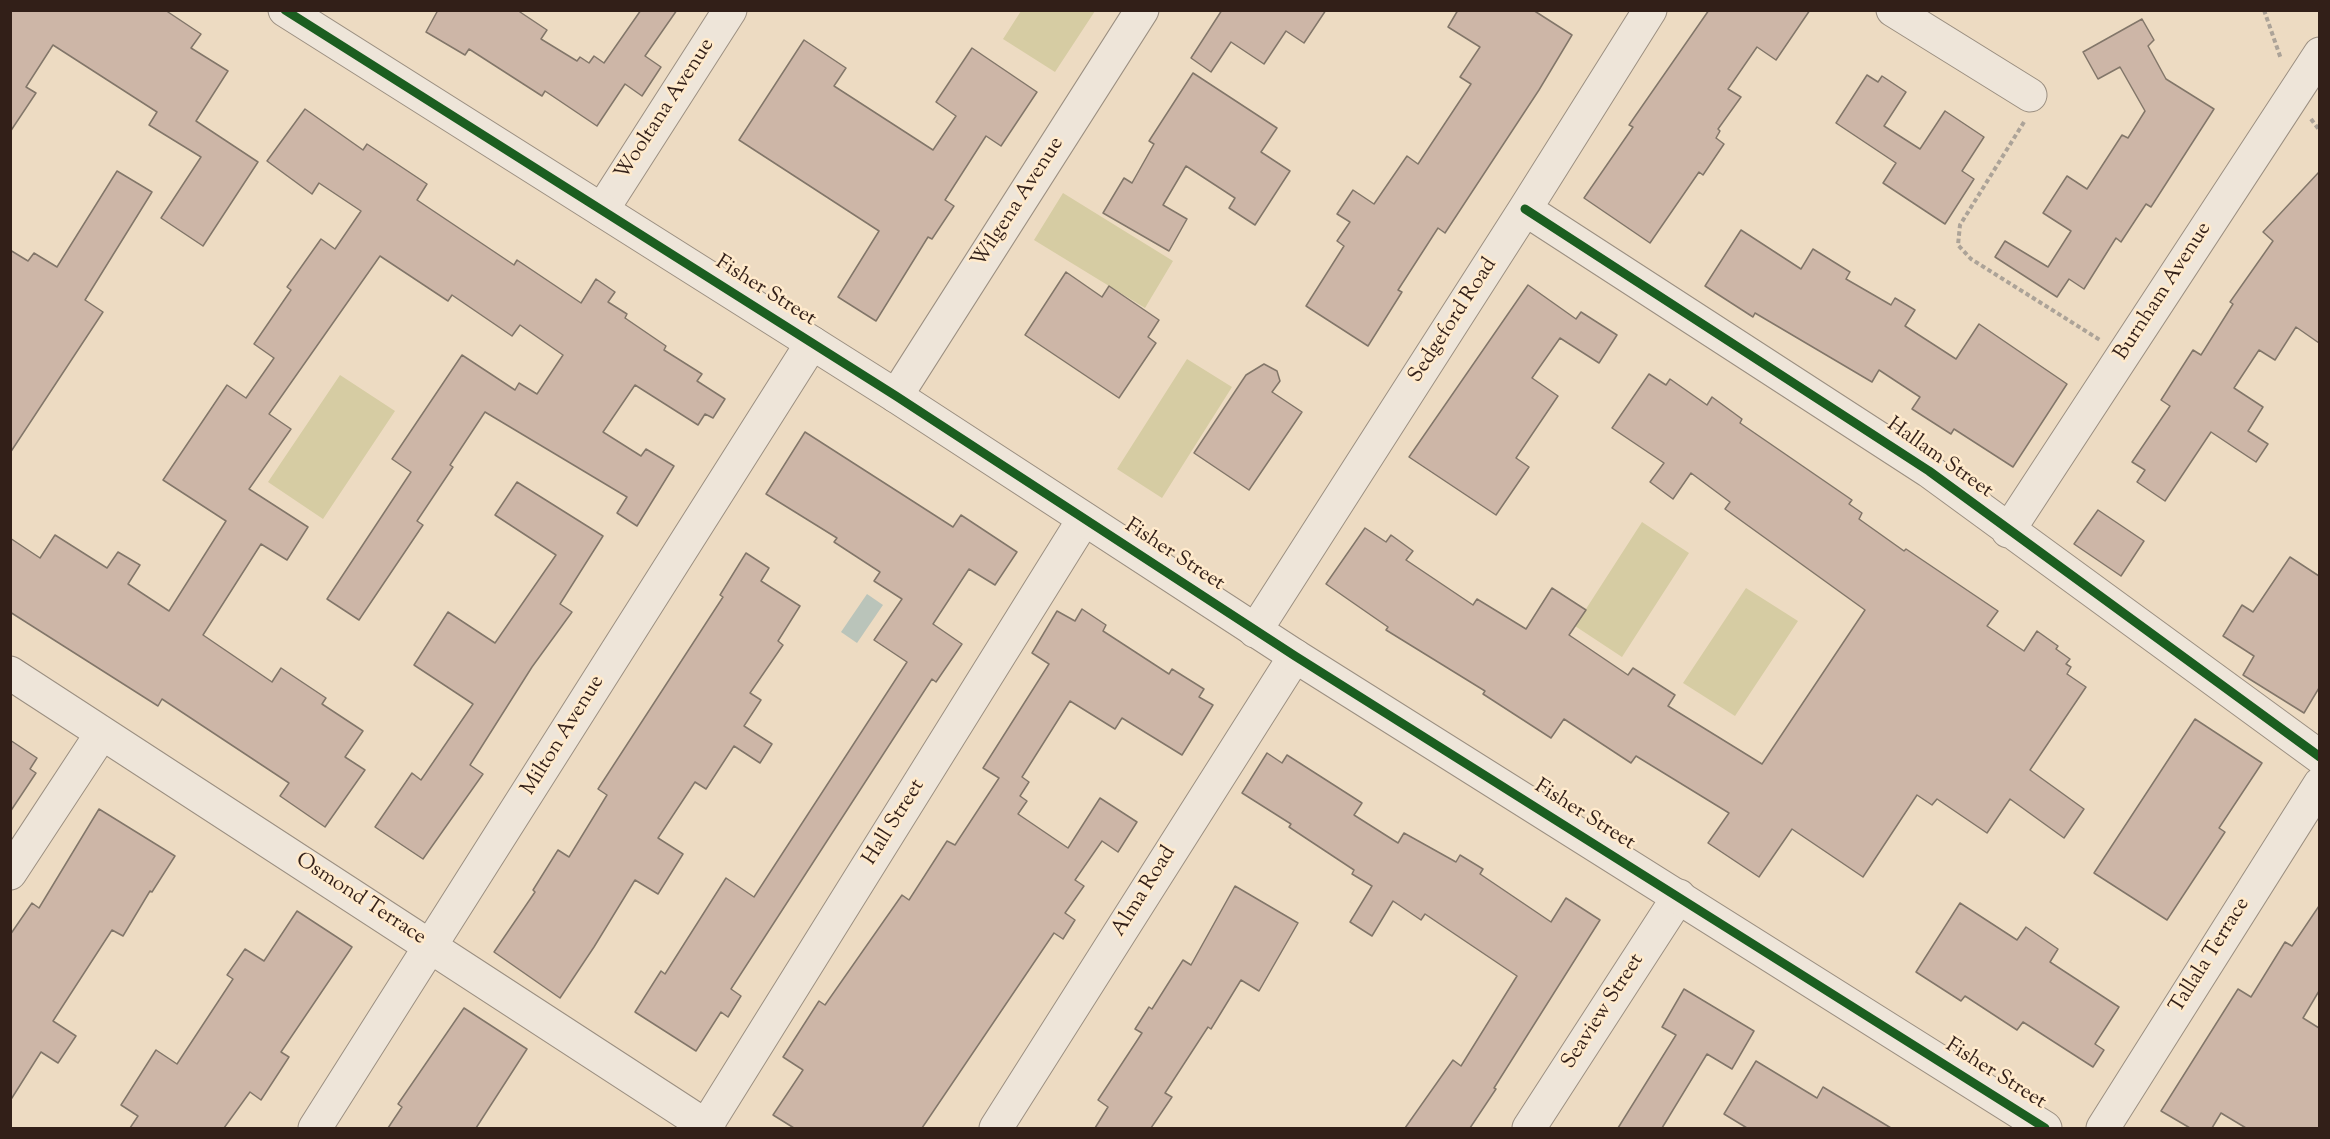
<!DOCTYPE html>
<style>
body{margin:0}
#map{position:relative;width:2330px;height:1139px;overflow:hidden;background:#eddbc2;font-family:"Sorts Mill Goudy",serif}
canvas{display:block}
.frame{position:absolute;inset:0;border:12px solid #321f18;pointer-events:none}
</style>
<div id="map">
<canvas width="2330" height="1139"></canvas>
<div class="frame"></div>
</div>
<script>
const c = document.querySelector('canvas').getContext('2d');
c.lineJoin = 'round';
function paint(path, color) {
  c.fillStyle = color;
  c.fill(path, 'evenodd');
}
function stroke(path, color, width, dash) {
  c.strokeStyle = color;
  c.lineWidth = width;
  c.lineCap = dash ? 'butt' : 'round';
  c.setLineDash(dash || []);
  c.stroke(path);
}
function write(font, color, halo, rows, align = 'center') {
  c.font = font + ' "Sorts Mill Goudy",serif';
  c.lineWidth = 5;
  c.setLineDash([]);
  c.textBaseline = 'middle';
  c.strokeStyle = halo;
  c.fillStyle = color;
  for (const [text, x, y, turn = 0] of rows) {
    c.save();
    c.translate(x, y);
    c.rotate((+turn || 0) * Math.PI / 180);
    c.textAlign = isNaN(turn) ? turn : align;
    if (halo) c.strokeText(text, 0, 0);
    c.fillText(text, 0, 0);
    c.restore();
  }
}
const green = new Path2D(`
 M1021,11v-1l74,1 -40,61 -52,-33z
 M1063,193l110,68 -28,47 -111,-68z
 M1187,359l45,28 -70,111 -45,-29z
 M340,375l55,36 -72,108 -55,-37z
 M1642,522l47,31 -67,104 -47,-31z
 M1746,588l52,33 -63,95 -52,-33z`);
const water = new Path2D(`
 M867,594l16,11 -26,38 -16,-11z`);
const building = new Path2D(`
 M10,10h155l36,24 -10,14 37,23 -32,50 62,41 -55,84 -42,-28 40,-61 -52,-32 8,-13 -104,-67 -27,42 10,6 -26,39z
 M438,10h79l30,20 -6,9 36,22 3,-4 9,6 5,-7 10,7 37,-53h36l-32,46 16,11 -19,29 -17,-12 -28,42 -52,-35 -3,5 -73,-47 -4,6 -39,-23z
 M1222,10h104l-22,33 -18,-12 -22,33 -33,-22 -20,30 -20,-14z
 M1458,10h75l39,25 -33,55 -94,143 -7,-5 -40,62 4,2 -34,54 -62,-40 38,-60 -7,-5 13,-19 -13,-8 16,-24 21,14 33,-48 11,8 53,-80 -11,-7 20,-30 -32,-20z
 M1709,10h101l-34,50 -19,-13 -29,42 13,8 -23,32 2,2 -4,7 8,6 -21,31 -4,-3 -49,71 -66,-45 49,-71 -4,-2z
 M2142,19l12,21 -6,6 18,33 48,30 -63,98 -5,-3 -25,38 -5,-4 -32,51 -15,-10 -12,18 -62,-40 10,-16 43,26 23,-36 -28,-18 24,-37 20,13 35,-54 6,3 17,-27 -25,-44 -22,12 -15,-27z
 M804,40l42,28 -12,18 99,64 23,-34 -20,-14 36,-54 65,44 -36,54 -15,-10 -41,64 9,6 -22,33 -4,-2 -52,84 -38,-24 41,-66 -140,-91z
 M1193,73l84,55 -16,24 29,19 -35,54 -26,-17 6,-10 -49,-32 -23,39 24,14 -18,32 -66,-38 21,-35 8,5 22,-39 -5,-3z
 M1867,75l11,7 4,-6 24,16 -22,34 36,23 25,-38 39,26 -22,34 12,8 -29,45 -62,-41 13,-20 -60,-40z
 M305,109l58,41 4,-6 60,40 -10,16 97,65 3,-5 64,43 15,-24 19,13 -7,10 19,12 -2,4 41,28 -2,4 38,24 -5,7 28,18 -12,19 -8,-4 -7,11 -63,-40 -32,47 38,24 5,-7 28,17 -37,60 -20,-13 10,-16 -142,-85 -35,53 3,2 -36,54 6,4 -64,95 -32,-21 84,-127 -19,-13 70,-104 53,35 4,-7 18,11 26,-39 -43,-30 -8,11 -60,-41 -4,6 -68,-45 -111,158 22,15 -42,60 59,38 -21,33 -26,-16 -58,91 69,47 9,-14 45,30 -4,6 41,27 -18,26 20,13 -40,57 -45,-31 9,-13 -127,-84 -4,7 -148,-94v-74l30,20 15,-23 52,33 11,-16 22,13 -12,19 41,27 57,-90 -63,-41 64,-95 19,13 28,-40 -20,-14 37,-54 -4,-3 34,-48 14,10 26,-38 -42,-28 -7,11 -45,-33z
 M117,171l35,21 -67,108 18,12 -93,141v-203l18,11 6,-8 23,14z
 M2319,172v171l-23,-16 -21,33 -16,-10 -25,38 29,19 -15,24 20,13 -12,18 -45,-30 -46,69 -28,-19 8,-12 -13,-8 38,-56 -9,-6 32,-50 8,5 32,-51 -3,-2 43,-61 -10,-9z
 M1741,230l60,39 12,-20 37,23 -4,7 45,26 4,-7 20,12 -10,16 51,33 23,-35 88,60 -54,83 -59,-38 -3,5 -39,-25 8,-12 -41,-27 -7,12 -117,-69 -2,4 -48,-31z
 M1066,272l36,25 7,-11 50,34 -11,17 8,6 -37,55 -94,-63z
 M1528,285l48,34 5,-7 36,23 -18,28 -39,-25 -28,40 26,18 -42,62 13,9 -33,48 -87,-58z
 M1264,364l13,7 3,10 -8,11 30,20 -53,78 -55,-37 52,-78z
 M1649,374l17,11 4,-6 37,26 5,-8 30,22 -2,4 112,77 -3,4 13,9 -3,6 45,32 2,-2 92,62 -11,15 37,25 13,-20 21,15 -2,3 14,10 -4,5 5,3 -4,7 19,13 -56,83 54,39 -20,29 -54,-39 -23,34 -50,-34 -5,6 -15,-10 -54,82 -71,-48 -33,48 -51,-34 21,-30 -93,-57 -5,7 -67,-44 -13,19 -68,-44 2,-3 -99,-61 2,-3 -62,-43 39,-56 21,14 5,-7 22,16 -7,9 67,45 4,-6 49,30 26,-41 34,22 -17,25 59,40 5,-7 42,27 -7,11 94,58 103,-154 -140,-101 5,-7 -39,-29 -18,26 -23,-17 14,-19 -52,-35z
 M805,432l148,95 8,-12 56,37 -22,33 -26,-16 -36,55 29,20 -26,38 -4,-3 -201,310 10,7 -13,21 -7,-5 -25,39 -61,-39 26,-41 4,3 61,-96 28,19 153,-235 -33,-22 28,-41 -28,-18 6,-9 -46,-30 3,-4 -71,-44z
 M517,482l86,54 -43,68 12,8 -40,55 -62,98 13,9 -60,85 -48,-32 37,-54 9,7 52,-76 -59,-39 34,-53 47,31 61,-88 -61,-40z
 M2098,510l46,31 -23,35 -47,-32z
 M746,553l23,15 -8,13 39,25 -22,35 5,4 -33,48 11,7 -17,26 28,18 -12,19 -26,-17 -28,43 -11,-7 -37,56 25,16 -25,40 -23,-14 -41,67 -34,51 -66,-46 41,-60 -2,-2 25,-40 11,7 38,-62 -9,-6 125,-192 -3,-2z
 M2290,557l29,19v112l-15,25 -61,-38 11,-19 -31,-20 19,-31 11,7z
 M1082,609l24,16 -3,6 66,43 3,-5 32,20 -5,8 14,8 -31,50 -60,-37 -7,11 -45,-28 -48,76 7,5 -9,14 7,5 -9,13 50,34 32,-50 37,24 -19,30 -16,-11 -27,39 9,6 -19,27 10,7 -12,19 -9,-6 -132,195h-128l-21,-13 30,-45 -20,-13 36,-56 6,4 77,-110 7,5 38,-59 8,4 44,-67 -16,-10 66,-104 -17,-11 25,-42 18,10z
 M2195,719l67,44 -43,65 6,4 -58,88 -73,-47z
 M10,740l27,18 -7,11 6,4 -26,39z
 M1267,753l15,10 5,-8 75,48 -8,12 44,28 6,-10 52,29 4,-7 23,14 -3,5 71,48 15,-24 34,22 -106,168 2,1 -26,39h-65l48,-68 8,6 56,-90 -92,-62 -4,6 -28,-19 -21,35 -22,-14 22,-36 -20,-12 2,-4 -65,-43 2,-3 -49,-31z
 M99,809l76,47 -23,36 -2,-1 -27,45 -11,-6 -59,91 23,15 -18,27 -17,-11 -31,49v-166l22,-32 7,5z
 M1235,886l63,37 -39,68 -18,-11 -30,49 -3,-2 -43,66 7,4 -21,31h-56l13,-21 -10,-7 44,-67 -7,-4 14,-22 3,2 31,-49 8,5z
 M1960,903l57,37 9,-13 32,22 -8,13 69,45 -24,37 9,6 -11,17 -70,-45 -6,8 -52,-34 -4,5 -45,-29z
 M2319,906v85l-16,27 16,10v100h-73l-25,-15 -9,15h-22l-29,-17 77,-122 13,8 34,-55 7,4z
 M297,911l55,36 -71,105 8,5 -28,43 -11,-8 -26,36h-94l8,-12 -17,-11 35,-55 21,14 56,-85 -6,-4 18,-26 19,12z
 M1684,989l70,42 -22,38 -25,-15 -45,74h-44l58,-93 -14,-8z
 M464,1008l63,41 -51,79h-88l14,-21 -4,-3z
 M1756,1061l61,37 6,-11 68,41h-144l-23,-14z`);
const path = new Path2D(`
 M2264,10l17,49
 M2311,119l9,12
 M2024,122l-64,103 -2,20 13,14 129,81`);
const minor = new Path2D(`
 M1893,10l137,85
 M1525,209l404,262 391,286
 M602,210l128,-200
 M896,396l246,-386
 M2008,531l312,-477
 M1255,631l270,-422 125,-199
 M10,673l699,455
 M10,873l92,-140
 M706,1126l378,-607
 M315,1128l497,-785
 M996,1128l299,-472
 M1529,1128l150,-232
 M2103,1128l217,-344`);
const tertiary = new Path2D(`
 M285,10l611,386 399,260 750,472`);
const cycleway = new Path2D(`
 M285,10l611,386 399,260 750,472
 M1525,209l404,262 391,286`);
const streetNames = [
 ["Wooltana Avenue",666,110,-57],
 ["Wilgena Avenue",1019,203,-57],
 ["Fisher Street",765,292,32],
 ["Burnham Avenue",2164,292,-57],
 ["Sedgeford Road",1454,321,-57],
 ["Hallam Street",1939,459,35],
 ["Fisher Street",1174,556,33],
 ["Milton Avenue",564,736,-58],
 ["Fisher Street",1584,816,32],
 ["Hall Street",895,823,-58],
 ["Alma Road",1145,892,-58],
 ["Osmond Terrace",360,900,33],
 ["Tallala Terrace",2211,956,-58],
 ["Seaview Street",1604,1012,-57],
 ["Fisher Street",1995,1075,32]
];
paint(green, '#d6cca3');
paint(water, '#bac4ba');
paint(building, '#cdb6a7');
stroke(building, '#827669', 1.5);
stroke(minor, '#9b8f81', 35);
stroke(tertiary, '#9b8f81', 35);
stroke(path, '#aca398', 4, [4.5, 3]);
stroke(minor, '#eee5d9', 33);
stroke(tertiary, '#eee5d9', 33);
stroke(cycleway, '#1b5e20', 9);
write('21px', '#321f18', '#ffeacc', streetNames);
</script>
